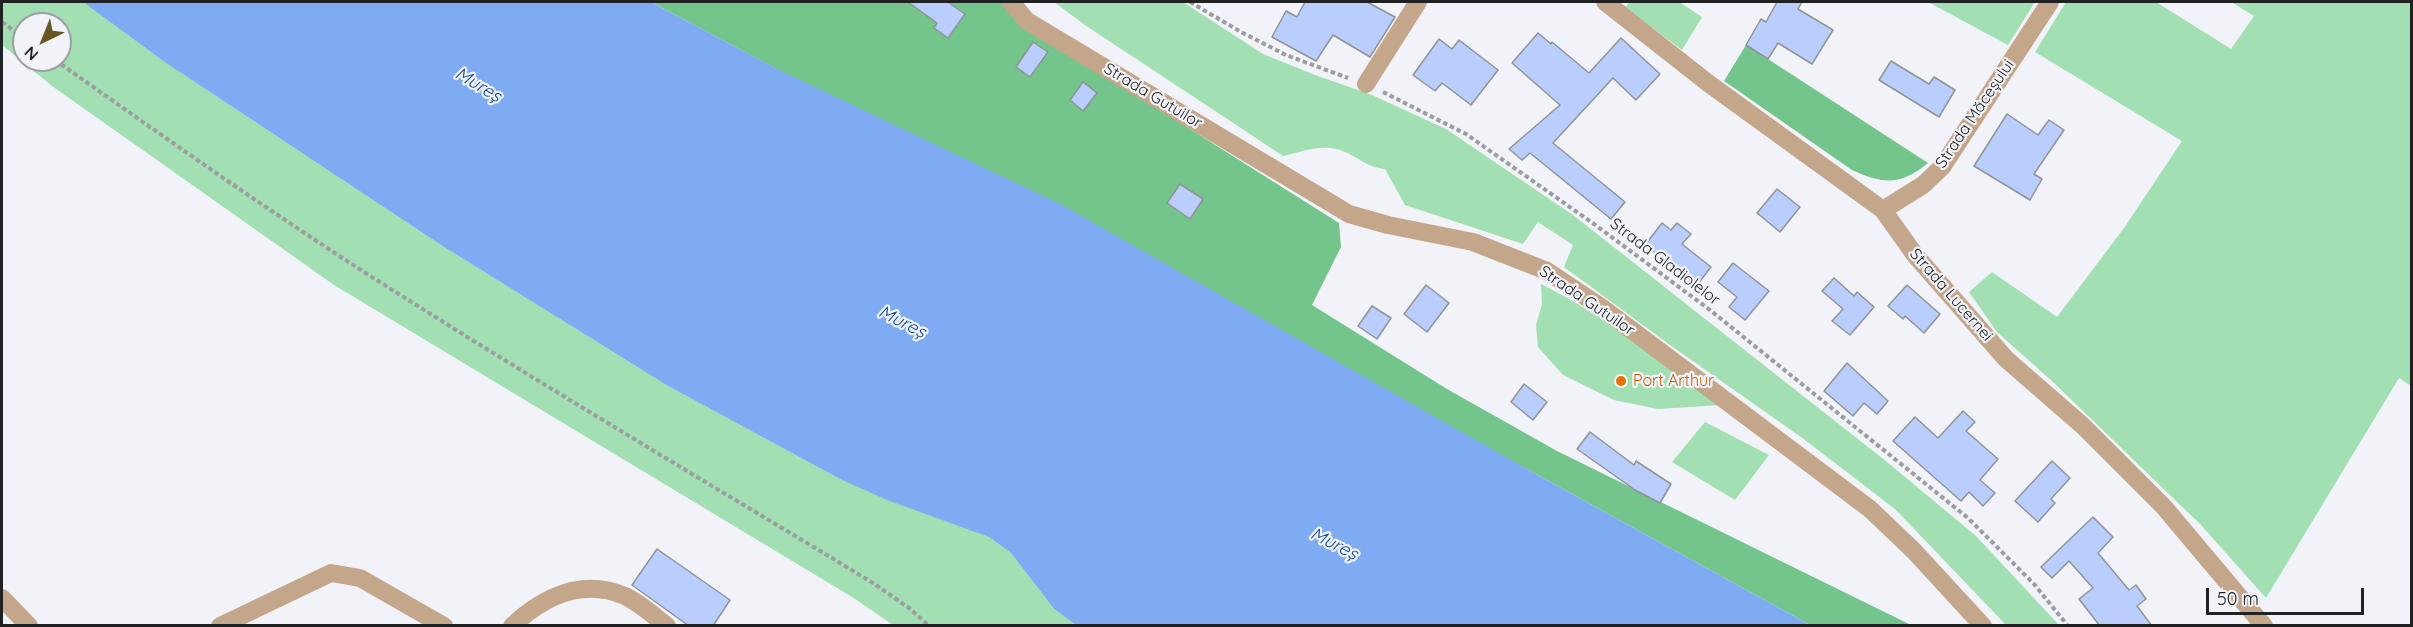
<!DOCTYPE html>
<meta charset="utf-8">
<style>
body{margin:0}
#map{position:relative;width:2413px;height:627px;overflow:hidden;background:#f1f3f8;font-family:Quicksand,sans-serif}
canvas{display:block}
.frame{position:absolute;inset:0;border:3px solid #202122;pointer-events:none}
.north{position:absolute;left:12px;top:12px;width:60px;height:60px;box-sizing:border-box;background:#f1f3f8;border:2px solid #9d9fa2;border-radius:50%;rotate:223deg;font-size:16px;font-weight:700;line-height:24px;text-align:center;color:#202122}
.north::after{content:'';display:block;margin:auto;width:21px;height:27px;background:#665624;clip-path:polygon(50% 0,100% 100%,50% 72%,0 100%)}
.scale{position:absolute;left:2206px;top:588px;width:158px;height:27px;box-sizing:border-box;border:3px solid #202122;border-top:0;padding-left:8px;font-size:18px;line-height:21px;white-space:nowrap;color:#202122;-webkit-text-stroke:4px #f1f3f8;paint-order:stroke}
</style>
<div id="map">
<canvas width="2413" height="627"></canvas>
<div class="frame"></div>
<div class="north">N</div>
<div class="scale">50 m</div>
</div>
<script>
const c = document.querySelector('canvas').getContext('2d');
c.lineJoin = 'round';
function paint(path, color) {
  c.fillStyle = color;
  c.fill(path, 'evenodd');
}
function stroke(path, color, width, dash) {
  c.strokeStyle = color;
  c.lineWidth = width;
  c.lineCap = dash ? 'butt' : 'round';
  c.setLineDash(dash || []);
  c.stroke(path);
}
function write(font, color, halo, rows, align = 'center') {
  c.font = font + ' Quicksand,sans-serif';
  c.lineWidth = 4.5;
  c.setLineDash([]);
  c.textBaseline = 'middle';
  c.strokeStyle = halo;
  c.fillStyle = color;
  for (const [text, x, y, turn = 0] of rows) {
    c.save();
    c.translate(x, y);
    c.rotate((+turn || 0) * Math.PI / 180);
    c.textAlign = isNaN(turn) ? turn : align;
    if (halo) c.strokeText(text, 0, 0);
    c.fillText(text, 0, 0);
    c.restore();
  }
}
const green = new Path2D(`
 M2,2h81l80,59 281,186 224,139 172,93 149,58 22,16 43,56 22,16h-183l-41,-28 -518,-312 -282,-199 -50,-41zM24,24h36v36h-36z
 M1054,2h129l80,52 52,21 57,20 74,34 127,86 314,247 89,74 83,89h-53l-111,-116 -94,-72 -131,-92 -106,-78 9,-22 -35,-23 -15,22 -118,-39 -20,-36c-20,-2 -27,-13 -45,-19 -18,-6 -39,2 -57,6l-198,-131z
 M1630,2h49l23,15 -20,33 -57,-43z
 M1928,2h107l-27,43z
 M2066,2h90l75,47 23,-33 -23,-14h180v384l-12,-8 -133,220 -65,-73 -148,-143 -56,-50 -28,-40 23,-20 65,45 67,-89 58,-87 -147,-89z
 M1541,284c64,32 121,78 180,121l-63,4 -44,-9 -51,-25 -25,-28 -2,-22 6,-21z
 M1705,422l64,33 -34,45 -63,-38z`);
const forest = new Path2D(`
 M651,2h309l2,1 2,-1h39l98,71 238,150 2,24 -29,58 135,84 110,62 354,174h-101l-278,-153z
 M1746,45l22,14 160,104c-28,23 -45,21 -76,7l-128,-89z`);
const water = new Path2D(`
 M83,2h568l124,66 285,136 472,268 278,153h-734l-22,-16 -43,-56 -22,-16 -102,-37 -47,-21 -172,-93 -224,-139 -281,-186z`);
const building = new Path2D(`
 M908,2h40l17,12 -17,24 -14,-10 3,-5z
 M1305,2h62l28,15 -25,40 -37,-22 -17,26 -44,-24 14,-26 11,6z
 M1777,2h25l-4,7 35,21 -21,34 -34,-21 -10,16 -22,-14 15,-26 5,3z
 M1538,33l13,11 1,-2 37,31 32,-35 39,36 -24,26 -23,-22 -60,65 72,59 -14,17 -81,-66 -8,7 -13,-11 51,-44 -48,-42z
 M1439,39l13,10 7,-9 39,30 -27,35 -29,-22 -7,8 -22,-16z
 M1033,42l15,10 -18,25 -14,-10z
 M1891,61l38,23 5,-7 21,13 -16,27 -60,-37z
 M1083,82l14,11 -14,18 -13,-11z
 M2007,114l31,21 11,-15 15,10 -30,44 8,5 -12,21 -56,-34z
 M1180,184l23,15 -13,20 -23,-16z
 M1777,189l23,18 -20,25 -23,-19z
 M1662,223l9,7 6,-7 14,11 -9,10 29,23 -14,18 -52,-40z
 M1733,263l36,28 -24,29 -16,-13 8,-10 -19,-15z
 M1834,278l20,18 3,-4 17,15 -24,28 -18,-14 11,-12 -21,-18z
 M1426,285l23,18 -22,29 -23,-18z
 M1907,285l33,29 -16,19 -19,-17 -2,3 -15,-13z
 M1372,306l19,12 -14,21 -19,-13z
 M1847,363l41,38 -11,13 -13,-11 -11,13 -29,-25z
 M1524,384l23,18 -14,18 -22,-18z
 M1963,411l12,11 -9,9 32,28 -18,21 15,13 -12,13 -14,-14 -8,9 -68,-60 22,-24 23,21z
 M1590,432l44,33 2,-4 35,23 -11,19 -25,-13 -58,-41z
 M2052,461l18,17 -19,21 4,4 -17,19 -23,-21z
 M2093,517l20,20 -15,16 31,37 7,-5 10,14 -9,7 15,20h-52l-21,-27 14,-11 -24,-27 -17,17 -11,-11z
 M657,549l73,51 -17,26h-24l-57,-41z`);
const path = new Path2D(`
 M1190,2l51,30 45,23 62,23
 M2,22l22,16
 M55,60c112,79 223,158 339,231 158,100 319,195 479,292l36,25 20,18
 M1383,92l83,42 128,90 116,86 258,208 66,66 34,42`);
const minor = new Path2D(`
 M1011,2l16,19 322,193 39,11 85,17 74,29 54,36 269,202 44,42 69,75
 M1605,2l103,81 175,127 32,45 91,104 77,67 81,81 100,119
 M1366,84l52,-82
 M1883,210l40,-25 19,-18 108,-165
 M2,598l27,28
 M220,626l111,-53 29,5 84,48
 M512,626c32,-30 71,-48 113,-30 15,7 29,20 42,30`);
const markers = [
 [1621,381,6,"#e8710a"]
];
const streetNames = [
 ["Strada Gutuilor",1153,96,31],
 ["Strada Măceșului",1975,114,-56],
 ["Strada Gladiolelor",1665,262,37],
 ["Strada Lucernei",1951,295,49],
 ["Strada Gutuilor",1587,301,34]
];
const foodNames = [
 ["Port Arthur",1633,381]
];
const waterNames = [
 ["Mureș",478,85,31],
 ["Mureș",902,322,27],
 ["Mureș",1334,544,27]
];
paint(green, '#a2dfb2');
paint(forest, '#74c58c');
paint(water, '#7eabf2');
paint(building, '#b9cefc');
stroke(building, '#919396', 1.5);
stroke(path, '#9b9da0', 4, [4.5, 3]);
stroke(minor, '#c4a68b', 18);
for (const [x, y, r, color] of markers) {
  const dot = new Path2D();
  dot.arc(x, y, r, 0, 2 * Math.PI);
  c.fillStyle = color;
  c.fill(dot);
  stroke(dot, '#f1f3f8', 2);
}
write('16px', '#202122', '#f1f3f8', streetNames);
write('16px', '#c56008', '#f1f3f8', foodNames, 'left');
write('italic 18px', '#124a9b', '#f1f3f8', waterNames);
</script>
